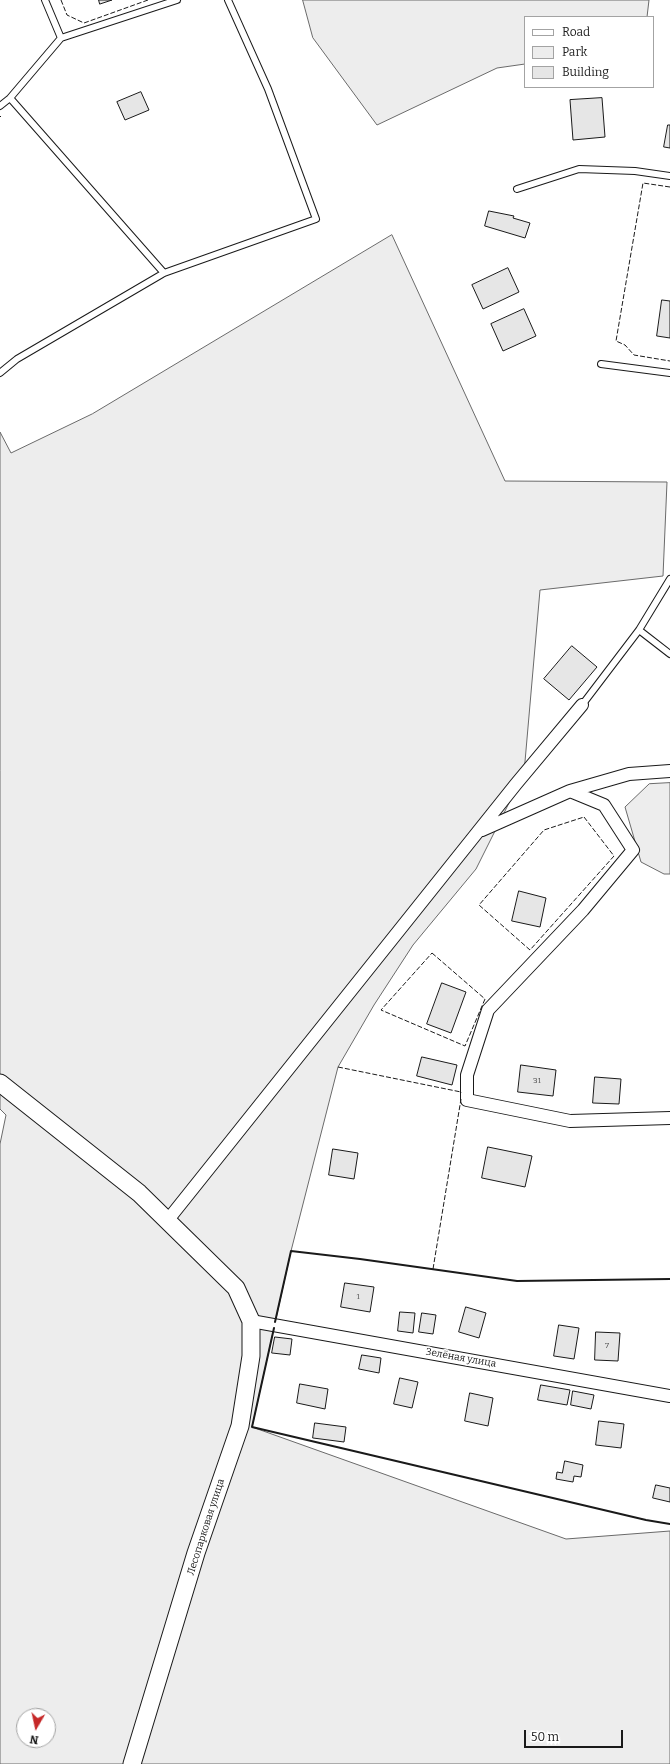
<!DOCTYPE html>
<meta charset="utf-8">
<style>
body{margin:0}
#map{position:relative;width:670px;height:1764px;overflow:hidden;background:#fff;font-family:Bitter,serif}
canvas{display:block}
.legend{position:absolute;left:524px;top:16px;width:130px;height:72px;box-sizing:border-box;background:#fff;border:1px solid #a3a3a3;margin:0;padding:5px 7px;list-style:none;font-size:12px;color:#1a1a1a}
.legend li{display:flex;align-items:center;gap:8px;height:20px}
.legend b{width:20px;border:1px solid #a3a3a3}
.north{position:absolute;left:16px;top:1708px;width:40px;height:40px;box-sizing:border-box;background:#fff;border:1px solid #a3a3a3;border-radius:50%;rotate:189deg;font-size:11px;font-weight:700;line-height:16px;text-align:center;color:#1a1a1a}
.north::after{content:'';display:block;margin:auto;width:14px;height:18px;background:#c62828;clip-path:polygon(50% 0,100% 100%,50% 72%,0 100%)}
.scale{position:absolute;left:524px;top:1730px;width:99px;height:18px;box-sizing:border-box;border:2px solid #1a1a1a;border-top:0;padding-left:5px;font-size:12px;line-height:14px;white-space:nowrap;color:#1a1a1a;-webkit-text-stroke:3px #fff;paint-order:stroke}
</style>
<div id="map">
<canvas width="670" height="1764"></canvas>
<ul class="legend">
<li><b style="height:5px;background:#fff"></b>Road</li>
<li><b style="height:11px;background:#ededed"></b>Park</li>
<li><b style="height:11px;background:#e6e6e6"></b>Building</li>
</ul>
<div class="north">N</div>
<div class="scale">50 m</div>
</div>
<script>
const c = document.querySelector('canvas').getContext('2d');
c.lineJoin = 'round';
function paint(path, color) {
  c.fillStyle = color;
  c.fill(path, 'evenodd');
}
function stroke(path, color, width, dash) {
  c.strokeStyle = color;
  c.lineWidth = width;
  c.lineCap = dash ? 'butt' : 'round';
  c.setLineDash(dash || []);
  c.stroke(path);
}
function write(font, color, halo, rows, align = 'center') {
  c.font = font + ' Bitter,serif';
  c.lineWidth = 3;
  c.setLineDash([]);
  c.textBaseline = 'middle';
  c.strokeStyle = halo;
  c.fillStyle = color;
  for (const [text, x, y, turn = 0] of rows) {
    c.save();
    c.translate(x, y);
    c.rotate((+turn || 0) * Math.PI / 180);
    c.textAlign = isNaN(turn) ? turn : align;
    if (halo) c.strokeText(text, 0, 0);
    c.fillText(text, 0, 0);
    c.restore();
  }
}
const green = new Path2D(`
 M303,0h346l-2,17h-122v47l-28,4 -120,57 -64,-87z
 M392,235l113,246 162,1 -4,94 -123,14 -16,183 -48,96 -63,76 -39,60 -36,62 -47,184 -39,176 314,112 104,-8v233h-670v-620l6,-29 -6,-6v-677l11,21 81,-39zM24,1716h24v24h-24z
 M670,783v91h-6l-23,-12 -16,-55 24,-23z`);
const building = new Path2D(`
 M99,0h13l-12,4z
 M141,92l8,18 -24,10 -8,-18z
 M602,98l3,39 -32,3 -3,-40z
 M668,125h2v23l-6,-1z
 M489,211l25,5 -1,2 17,5 -5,15 -40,-12z
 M508,268l11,24 -36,17 -11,-24z
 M662,300l8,1v37l-13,-2z
 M524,309l12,27 -33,15 -12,-27z
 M572,646l25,21 -28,33 -25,-21z
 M519,891l27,7 -6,29 -28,-6z
 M442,983l24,9 -15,41 -24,-9z
 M422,1057l35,8 -5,20 -35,-9z
 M521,1065l35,5 -3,26 -35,-4z
 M595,1077l26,2 -2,25 -26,-1z
 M488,1147l44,9 -7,31 -43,-9z
 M333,1149l25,4 -4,26 -25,-4z
 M345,1283l29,4 -4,25 -29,-5z
 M466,1307l20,6 -7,25 -20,-6z
 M400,1312l15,1 -2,20 -15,-2z
 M422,1313l14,2 -3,19 -14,-2z
 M559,1325l20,3 -5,31 -20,-3z
 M596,1332l24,1 -2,28 -23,-1z
 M275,1337l17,2 -2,16 -18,-2z
 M362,1355l19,3 -2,15 -20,-4z
 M400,1378l18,4 -6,26 -18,-4z
 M300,1384l28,5 -3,20 -28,-6z
 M541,1385l29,5 -3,15 -29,-5z
 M573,1391l21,4 -3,14 -20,-4z
 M470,1393l23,5 -5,28 -23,-5z
 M599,1421l25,3 -3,24 -25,-3z
 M315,1423l31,4 -2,15 -31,-4z
 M565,1461l18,4 -2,12 -7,-1 -1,6 -17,-3 1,-7 5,1z
 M656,1485l14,3v14l-17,-4z`);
const lane = new Path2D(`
 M61,38l116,-38
 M10,98l154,175
 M0,106l10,-8 51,-60 -16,-38
 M517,189l62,-20 56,2 35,5
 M601,364l69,9
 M0,373l17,-14 147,-86 152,-54 -48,-130 -40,-89
 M639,630l31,24
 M582,705l57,-75 31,-51`);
const street = new Path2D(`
 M570,791l34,14 29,45 -50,60 -95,100 -21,65v25l103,21 100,-3
 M482,830l88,-39 59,-17 41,-3
 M167,1221l349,-437 66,-79
 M251,1321l419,75`);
const secondary = new Path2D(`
 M0,1083l139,110 97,95 15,33v35l-11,70 -44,127 -64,211`);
const fence = new Path2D(`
 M61,0l6,15 17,8 64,-23
 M0,117l1,-1
 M670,187l-27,-4 -27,158 9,4 9,10 36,6
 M584,817l30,39 -84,94 -51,-45 65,-75z
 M432,953l53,46 -20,47 -84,-36z
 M338,1067l123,25v1
 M433,1269l28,-170`);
const wall = new Path2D(`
 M275,1322l16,-71 69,8 157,22 153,-2
 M274,1328l-22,99 394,93 24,4`);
const numberNames = [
 ["31",537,1081],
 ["1",358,1297],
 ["7",607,1346]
];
const streetNames = [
 ["Зелёная улица",461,1358,10],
 ["Лесопарковая улица",206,1527,-72]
];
paint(green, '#ededed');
stroke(green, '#6a6a6a', 1);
paint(building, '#e6e6e6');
stroke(building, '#1a1a1a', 1);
stroke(lane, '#1a1a1a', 8);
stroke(street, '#1a1a1a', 14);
stroke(secondary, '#1a1a1a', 19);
stroke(lane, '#fff', 6);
stroke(street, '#fff', 12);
stroke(secondary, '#fff', 17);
stroke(fence, '#1a1a1a', 1, [5, 2]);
stroke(wall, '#1a1a1a', 2);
write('8px', '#4d4d4d', null, numberNames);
write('10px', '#1a1a1a', '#fff', streetNames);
</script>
